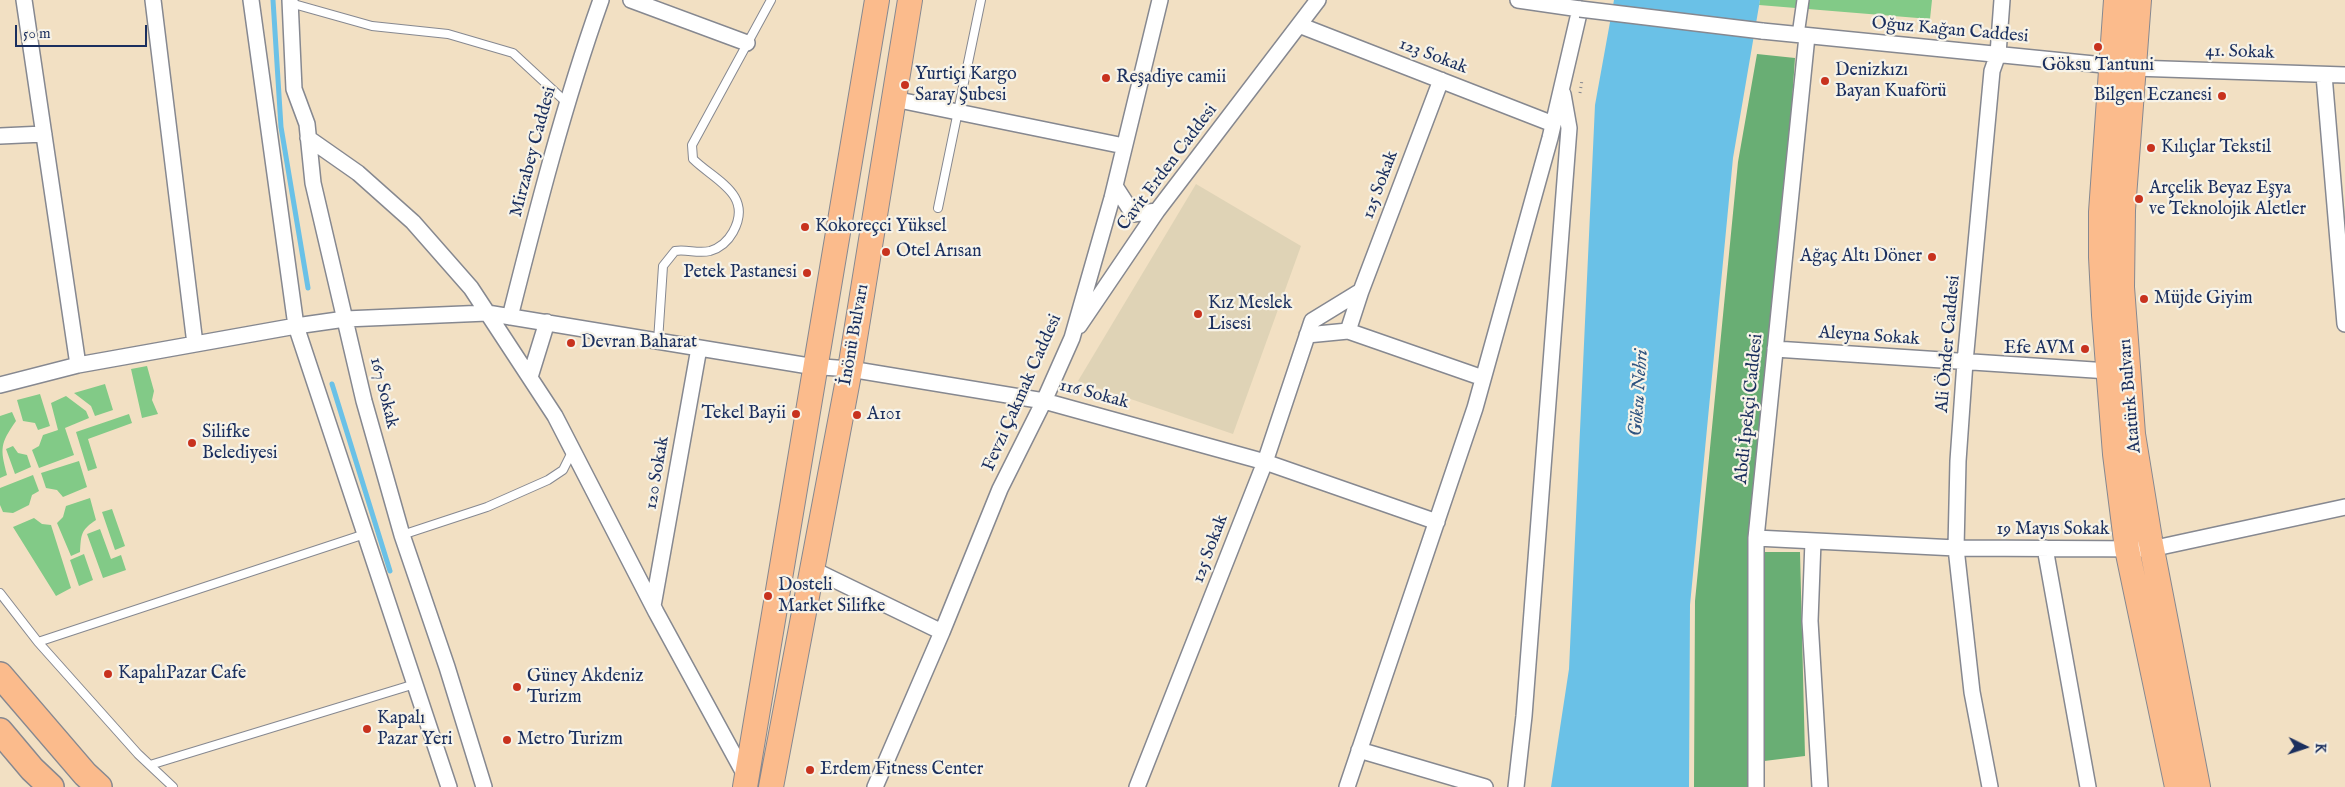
<!DOCTYPE html>
<meta charset="utf-8">
<style>
body{margin:0}
#map{position:relative;width:2345px;height:787px;overflow:hidden;background:#f2e0c3;font-family:"IM FELL English",serif}
canvas{display:block}
.north{position:absolute;left:2280px;top:722px;width:50px;height:50px;-webkit-text-stroke:4px #f7f3e8;paint-order:stroke;rotate:94deg;font-size:14px;font-weight:700;line-height:20px;text-align:center;color:#1b2f5e}
.north::after{content:'';display:block;margin:auto;width:18px;height:22px;background:#1b2f5e;clip-path:polygon(50% 0,100% 100%,50% 72%,0 100%)}
.scale{position:absolute;left:15px;top:25px;width:132px;height:22px;box-sizing:border-box;border:2px solid #1b2f5e;border-top:0;padding-left:6px;font-size:15px;line-height:18px;white-space:nowrap;color:#1b2f5e;-webkit-text-stroke:4px #f7f3e8;paint-order:stroke}
</style>
<div id="map">
<canvas width="2345" height="787"></canvas>
<div class="north">K</div>
<div class="scale">50 m</div>
</div>
<script>
const c = document.querySelector('canvas').getContext('2d');
c.lineJoin = 'round';
function paint(path, color) {
  c.fillStyle = color;
  c.fill(path, 'evenodd');
}
function stroke(path, color, width, dash) {
  c.strokeStyle = color;
  c.lineWidth = width;
  c.lineCap = dash ? 'butt' : 'round';
  c.setLineDash(dash || []);
  c.stroke(path);
}
function write(font, color, halo, rows, align = 'center') {
  c.font = font + ' "IM FELL English",serif';
  c.lineWidth = 4.5;
  c.setLineDash([]);
  c.textBaseline = 'middle';
  c.strokeStyle = halo;
  c.fillStyle = color;
  for (const [text, x, y, turn = 0] of rows) {
    c.save();
    c.translate(x, y);
    c.rotate((+turn || 0) * Math.PI / 180);
    c.textAlign = isNaN(turn) ? turn : align;
    if (halo) c.strokeText(text, 0, 0);
    c.fillText(text, 0, 0);
    c.restore();
  }
}
const built = new Path2D(`
 M1196,184l105,62 -68,188 -155,-53z`);
const green = new Path2D(`
 M1760,0h172l-2,19 -171,-14z
 M147,366l7,25 -2,9 6,14 -16,4 -11,-49z
 M105,384l8,26 -18,6 -4,-10 -17,-13z
 M40,394l10,32 -12,4 -3,-7 -12,-2 -6,-21z
 M66,396l20,15 3,7 -24,10 9,27 -35,13 -7,-18 7,-4 4,-11 15,-5 -7,-27z
 M12,412l4,9c-16,23 -16,27 -9,54l-7,3v-62z
 M129,414l3,9 -44,16 9,29 -9,3 -12,-39z
 M13,446l5,7 9,2 4,12 -16,7 -9,-25z
 M79,461l8,26 -24,10 -6,-7 -11,-2 -5,-15z
 M33,475l6,16 -7,4 -3,10 -16,8 -10,-1 -3,-7v-17z
 M90,498l6,22c-15,10 -15,14 -16,32l-9,4 -14,-33 6,-6 3,-11z
 M112,509l13,37 -10,4 -13,-38z
 M34,518l8,6 9,1 20,63 -15,8 -43,-69z
 M100,529l11,30 10,-4 5,15 -23,8 -16,-44z
 M84,554l9,26 -14,6 -9,-26z`);
const forest = new Path2D(`
 M1757,54l38,4 -34,494h39l5,204 -57,7v24h-54l1,-186 43,-439z`);
const water = new Path2D(`
 M1614,0h146l-27,158 -43,447 -1,182h-138l18,-118 26,-564z`);
const stream = new Path2D(`
 M273,0l8,127 27,161
 M332,384l58,187`);
const path = new Path2D(`
 M1580,93l2,-13`);
const service = new Path2D(`
 M290,3l82,23 76,8 65,19 54,50
 M938,208l43,-208
 M658,341l5,-75 12,-15c12,-2 23,3 35,0 10,-3 18,-10 23,-19 21,-38 -19,-52 -40,-73l-1,-14 79,-145
 M402,535l85,-28 61,-27 15,-10 10,-20
 M0,593l38,49 100,112 35,33
 M38,642l327,-108
 M150,765l265,-81`);
const pedestrian = new Path2D(`
 M1798,35l5,-35`);
const minor = new Path2D(`
 M24,0l54,365
 M153,0l42,344
 M251,0l45,326 153,461
 M290,0l4,89 13,35 6,59 51,218 38,134 45,132 37,120
 M631,0l116,43
 M1299,25l254,99
 M1762,31l372,37 211,7
 M2324,75l21,249
 M894,99l230,47
 M0,136l44,-2
 M308,138l50,35 55,49 58,66 84,128 101,196 90,165
 M1115,186l18,28 24,-3
 M510,317c27,-107 54,-213 91,-317
 M1079,326l78,-115 161,-211
 M1348,331l13,-40 80,-211
 M1307,335l41,-4 135,47
 M1775,349l334,22
 M530,377l17,-55
 M0,385l78,-20 218,-39 49,-7 142,-6 322,53 41,3 194,32 221,61 172,60
 M1756,538l200,10 195,1 194,-42
 M1813,541l-3,80 10,166
 M2045,548l43,239
 M812,569l130,63
 M653,606l46,-258
 M1359,750l126,37
 M875,787l67,-155 58,-143 44,-88 28,-63 40,-140 48,-198
 M1137,787l128,-325 47,-141 49,-30
 M1347,787l128,-379 75,-270 30,-129 -62,-9
 M1516,787l8,-71 45,-588 -6,-34
 M1756,787v-249l51,-502
 M1990,787l-18,-95 -16,-144 2,-87 7,-99 27,-291 6,-17 4,-54`);
const primary = new Path2D(`
 M2116,0l-15,212v45l3,58 11,139 12,95 50,238
 M2139,0l-16,210 -1,77 11,147 17,105 48,248
 M745,787l132,-787
 M771,787l79,-418 60,-369`);
const trunk = new Path2D(`
 M0,675l85,99 14,13
 M0,731l32,38 19,18`);
const minorBridge = new Path2D(`
 M1580,9l182,22`);
const markers = [
 [2098,47,5,"#c8321e"],
 [1106,78,5,"#c8321e"],
 [1825,81,5,"#c8321e"],
 [905,85,5,"#c8321e"],
 [2222,96,5,"#c8321e"],
 [2151,148,5,"#c8321e"],
 [2139,199,5,"#c8321e"],
 [805,227,5,"#c8321e"],
 [886,252,5,"#c8321e"],
 [1932,257,5,"#c8321e"],
 [807,273,5,"#c8321e"],
 [2144,299,5,"#c8321e"],
 [1198,314,5,"#c8321e"],
 [571,343,5,"#c8321e"],
 [2085,349,5,"#c8321e"],
 [796,414,5,"#c8321e"],
 [857,415,5,"#c8321e"],
 [192,443,5,"#c8321e"],
 [768,596,5,"#c8321e"],
 [108,674,5,"#c8321e"],
 [517,687,5,"#c8321e"],
 [367,729,5,"#c8321e"],
 [507,740,5,"#c8321e"],
 [810,770,5,"#c8321e"]
];
const streetNames = [
 ["Oğuz Kağan Caddesi",1950,31,5],
 ["41. Sokak",2240,53,2],
 ["123 Sokak",1433,57,21],
 ["Mirzabey Caddesi",534,152,-75],
 ["Cavit Erden Caddesi",1168,168,-53],
 ["125 Sokak",1381,185,-69],
 ["İnönü Bulvarı",855,335,-80],
 ["Aleyna Sokak",1869,337,4],
 ["Ali Önder Caddesi",1949,344,-85],
 ["167 Sokak",383,393,76],
 ["Fevzi Çakmak Caddesi",1023,393,-66],
 ["116 Sokak",1094,395,15],
 ["Atatürk Bulvarı",2131,396,-95],
 ["Abdi İpekçi Caddesi",1750,409,-84],
 ["120 Sokak",658,473,-80],
 ["19 Mayıs Sokak",2053,530],
 ["125 Sokak",1211,549,-69]
];
const poiNames = [
 ["Göksu Tantuni",2098,66,"center"],
 ["Denizkızı",1835,71],
 ["Bayan Kuaförü",1835,92],
 ["Yurtiçi Kargo",915,75],
 ["Saray Şubesi",915,96],
 ["Reşadiye camii",1116,78],
 ["Bilgen Eczanesi",2212,96,"right"],
 ["Kılıçlar Tekstil",2161,148],
 ["Arçelik Beyaz Eşya",2149,189],
 ["ve Teknolojik Aletler",2149,210],
 ["Kokoreçci Yüksel",815,227],
 ["Otel Arısan",896,252],
 ["Ağaç Altı Döner",1922,257,"right"],
 ["Petek Pastanesi",797,273,"right"],
 ["Müjde Giyim",2154,299],
 ["Kız Meslek",1208,304],
 ["Lisesi",1208,325],
 ["Devran Baharat",581,343],
 ["Efe AVM",2075,349,"right"],
 ["Tekel Bayii",786,414,"right"],
 ["A101",867,415],
 ["Silifke",202,433],
 ["Belediyesi",202,454],
 ["Dosteli",778,586],
 ["Market Silifke",778,607],
 ["KapalıPazar Cafe",118,674],
 ["Güney Akdeniz",527,677],
 ["Turizm",527,698],
 ["Kapalı",377,719],
 ["Pazar Yeri",377,740],
 ["Metro Turizm",517,740],
 ["Erdem Fitness Center",820,770]
];
const waterNames = [
 ["Göksu Nehri",1640,393,-86]
];
paint(built, '#dfd3b6');
paint(green, '#82ca87');
paint(forest, '#69ae74');
paint(water, '#6ac1e7');
stroke(stream, '#6ac1e7', 5);
stroke(service, '#868890', 10);
stroke(pedestrian, '#868890', 14);
stroke(minor, '#868890', 18);
stroke(primary, '#868890', 26);
stroke(trunk, '#868890', 28);
stroke(path, '#868890', 3, [1, 4]);
stroke(service, '#fff', 8);
stroke(pedestrian, '#fff', 11);
stroke(minor, '#fff', 15);
stroke(primary, '#fbbb8c', 24);
stroke(trunk, '#fbbb8c', 25);
stroke(minorBridge, '#868890', 18, []);
stroke(minorBridge, '#fff', 15);
for (const [x, y, r, color] of markers) {
  const dot = new Path2D();
  dot.arc(x, y, r, 0, 2 * Math.PI);
  c.fillStyle = color;
  c.fill(dot);
  stroke(dot, '#f7f3e8', 2);
}
write('18px', '#1b2f5e', '#f7f3e8', streetNames);
write('18px', '#1b2f5e', '#f7f3e8', poiNames, 'left');
write('italic 19px', '#2f5480', '#f7f3e8', waterNames);
</script>
